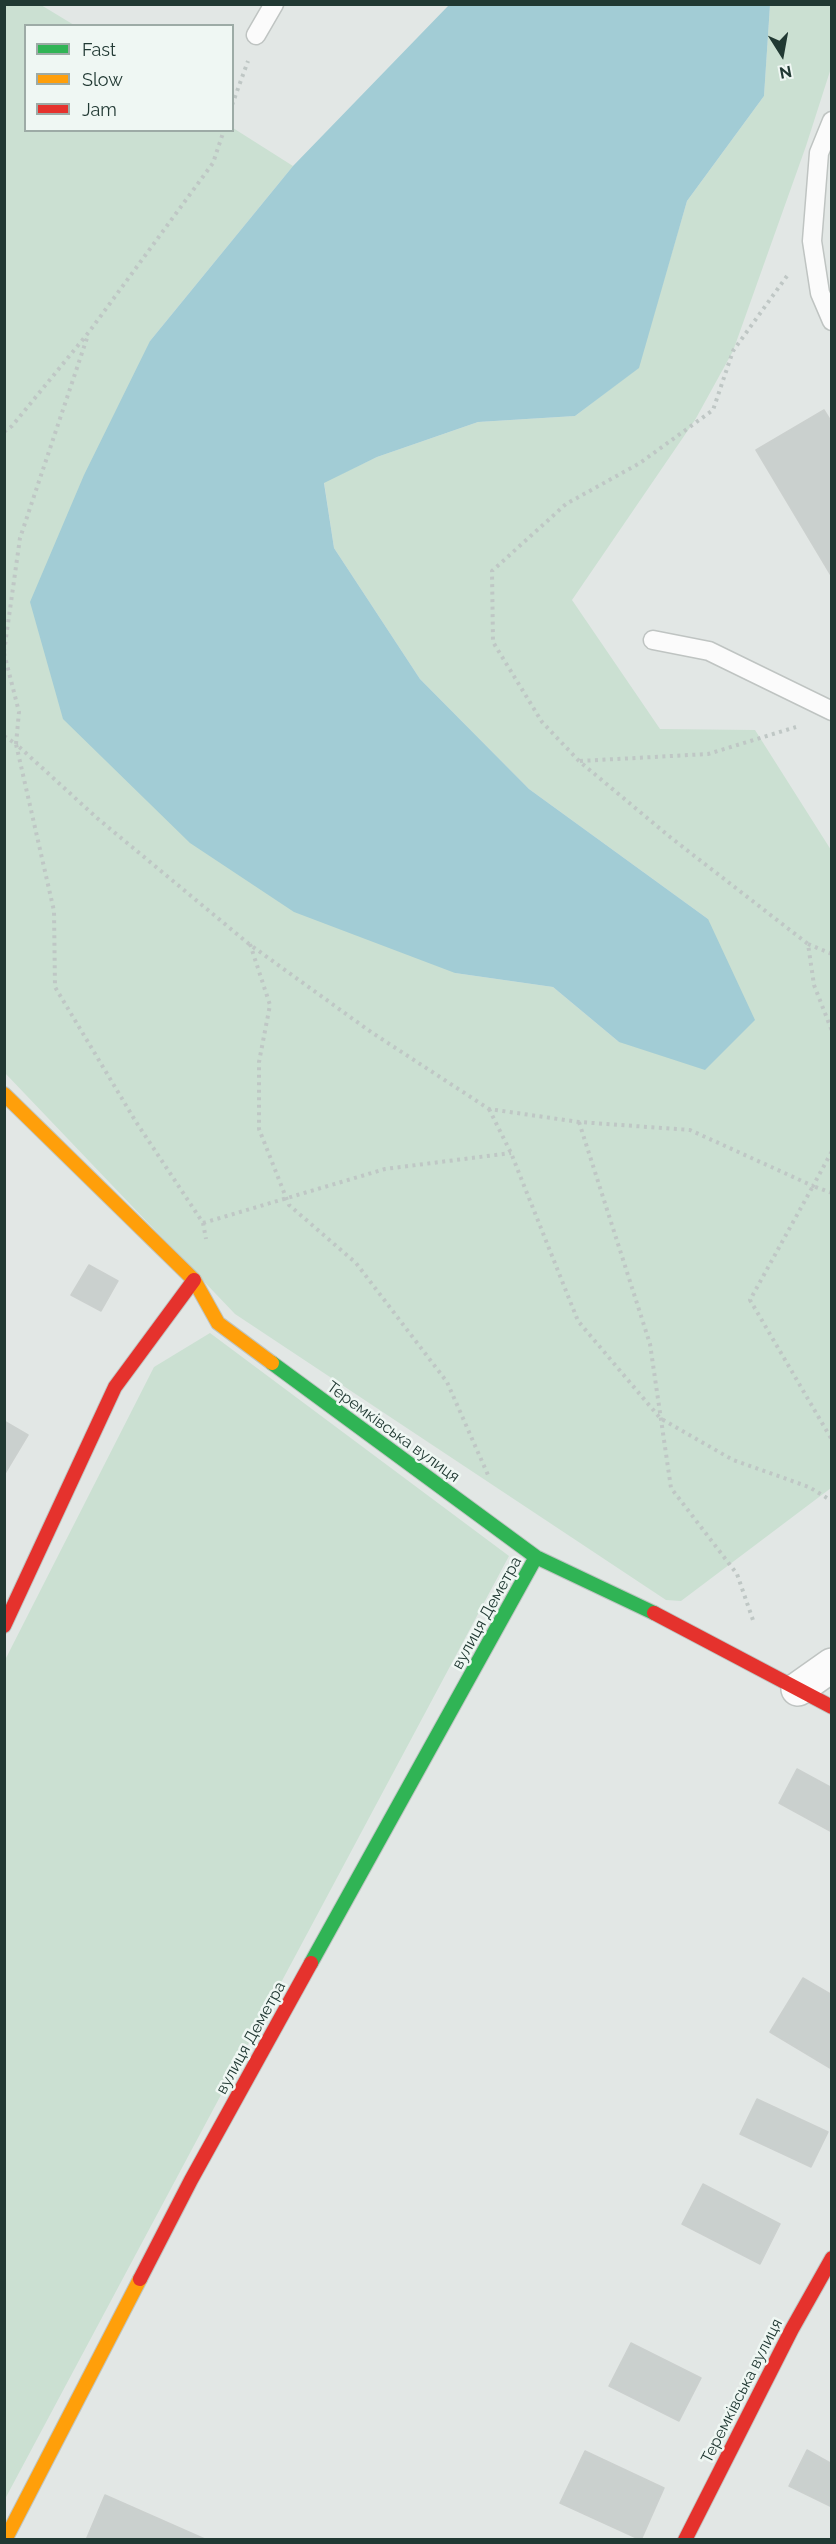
<!DOCTYPE html>
<meta charset="utf-8">
<style>
body{margin:0}
#map{position:relative;width:836px;height:2544px;overflow:hidden;background:#e2e7e5;font-family:Raleway,sans-serif}
canvas{display:block}
.frame{position:absolute;inset:0;border:6px solid #213933;pointer-events:none}
.legend{position:absolute;left:24px;top:24px;width:210px;height:108px;box-sizing:border-box;background:#eff7f3;border:2px solid #9daba6;margin:0;padding:8px 10px;list-style:none;font-size:18px;color:#213933}
.legend li{display:flex;align-items:center;gap:12px;height:30px}
.legend b{width:30px;border:2px solid #9daba6}
.north{position:absolute;left:752px;top:24px;width:60px;height:60px;-webkit-text-stroke:4px #eff7f3;paint-order:stroke;rotate:169deg;font-size:16px;font-weight:700;line-height:24px;text-align:center;color:#213933}
.north::after{content:'';display:block;margin:auto;width:21px;height:27px;background:#213933;clip-path:polygon(50% 0,100% 100%,50% 72%,0 100%)}
</style>
<div id="map">
<canvas width="836" height="2544"></canvas>
<div class="frame"></div>
<ul class="legend">
<li><b style="height:8px;background:#30b455"></b>Fast</li>
<li><b style="height:8px;background:#ff9f0a"></b>Slow</li>
<li><b style="height:8px;background:#e5322d"></b>Jam</li>
</ul>
<div class="north">N</div>
</div>
<script>
const c = document.querySelector('canvas').getContext('2d');
c.lineJoin = 'round';
function paint(path, color) {
  c.fillStyle = color;
  c.fill(path, 'evenodd');
}
function stroke(path, color, width, dash) {
  c.strokeStyle = color;
  c.lineWidth = width;
  c.lineCap = dash ? 'butt' : 'round';
  c.setLineDash(dash || []);
  c.stroke(path);
}
function write(font, color, halo, rows, align = 'center') {
  c.font = font + ' Raleway,sans-serif';
  c.lineWidth = 5;
  c.setLineDash([]);
  c.textBaseline = 'middle';
  c.strokeStyle = halo;
  c.fillStyle = color;
  for (const [text, x, y, turn = 0] of rows) {
    c.save();
    c.translate(x, y);
    c.rotate((+turn || 0) * Math.PI / 180);
    c.textAlign = isNaN(turn) ? turn : align;
    if (halo) c.strokeText(text, 0, 0);
    c.fillText(text, 0, 0);
    c.restore();
  }
}
const green = new Path2D(`
 M5,5h36l33,20 -48,1v104h206l1,-2 60,38 -143,175 305,632 98,14 66,55 89,-123 -179,-130 -109,-110 -86,-131 -10,-66 53,-25 101,-35 97,-6 63,-48 49,-167 77,-105 6,-91h61v63l-25,78 -73,205 -38,69 -123,180 88,129 95,1 76,120v638l-150,113 -15,-1 -431,-286 -230,-241z
 M210,1333l299,223 -504,943v-839l149,-293z`);
const water = new Path2D(`
 M449,5h321l-6,91 -77,105 -48,167 -64,48 -97,6 -101,35 -53,26 10,65 86,131 109,110 179,130 47,101 -50,50 -86,-28 -66,-55 -98,-14 -161,-61 -104,-69 -127,-124 -33,-117 54,-127 66,-134 143,-175z`);
const building = new Path2D(`
 M824,410l8,13v154l-76,-127z
 M89,1265l29,16 -17,30 -30,-16z
 M4,1421l24,14 -24,40z
 M797,1769l35,19v44l-53,-29z
 M803,1978l29,17 -2,73 -60,-36z
 M757,2099l71,33 -17,35 -71,-33z
 M703,2184l77,40 -20,40 -78,-40z
 M631,2343l70,35 -22,43 -70,-35z
 M807,2450l25,14v43l-43,-21z
 M585,2451l79,37 -23,52 -81,-37z
 M105,2495l102,45h-121z`);
const path = new Path2D(`
 M232,105l16,-44
 M787,276l-54,75 -20,59 -73,53 -74,41 -74,67 1,71 49,80 37,39 91,76 138,107 6,41 18,46
 M4,432l8,-6 77,-94 124,-169 11,-33
 M4,652l16,-114 68,-203
 M4,653l15,59 -3,32 81,74 152,126 122,88 118,77 90,13 111,8 123,56 19,-35
 M4,736l12,8 38,167 1,76 81,135 67,101 3,16
 M580,761l128,-7 88,-27
 M250,944l20,61 -11,57v67l30,76 67,58 91,119 41,93
 M808,944l24,10
 M489,1109l22,44 67,168 82,97 73,42 76,27 23,14
 M579,1122l71,222 21,144 66,86 17,49
 M832,1193l-19,-7 -63,114 82,140
 M203,1223l182,-54 126,-16`);
const lane = new Path2D(`
 M256,35l18,-31
 M832,121l-13,32 -7,88 8,52 12,28
 M653,640l56,11 123,60`);
const street = new Path2D(`
 M798,1689l34,-24`);
const fast = new Path2D(`
 M272,1363l264,194 118,56
 M311,1963l225,-406`);
const slow = new Path2D(`
 M4,1094l190,186 24,43 54,40
 M5,2540l135,-261`);
const jam = new Path2D(`
 M654,1613l178,94
 M4,1626l111,-239 79,-107
 M140,2279l51,-99 120,-217
 M685,2540l107,-211 40,-71`);
const streetNames = [
 ["Теремківська вулиця",393,1432,36],
 ["вулиця Деметра",487,1613,-61],
 ["вулиця Деметра",251,2038,-61],
 ["Теремківська вулиця",742,2391,-63]
];
paint(green, '#cbe0d2');
paint(water, '#a2ccd5');
paint(building, '#cad0ce');
stroke(building, '#cbd0ce', 1.5);
stroke(lane, '#bfc4c2', 21);
stroke(street, '#bfc4c2', 36);
stroke(fast, '#bec5c2', 16);
stroke(slow, '#bec5c2', 16);
stroke(jam, '#bec5c2', 16);
stroke(path, '#bfc7c5', 4, [3, 4.5]);
stroke(lane, '#fbfbfb', 18);
stroke(street, '#fbfbfb', 33);
stroke(fast, '#30b455', 14);
stroke(slow, '#ff9f0a', 14);
stroke(jam, '#e5322d', 14);
write('16px', '#213933', '#eff7f3', streetNames);
</script>
